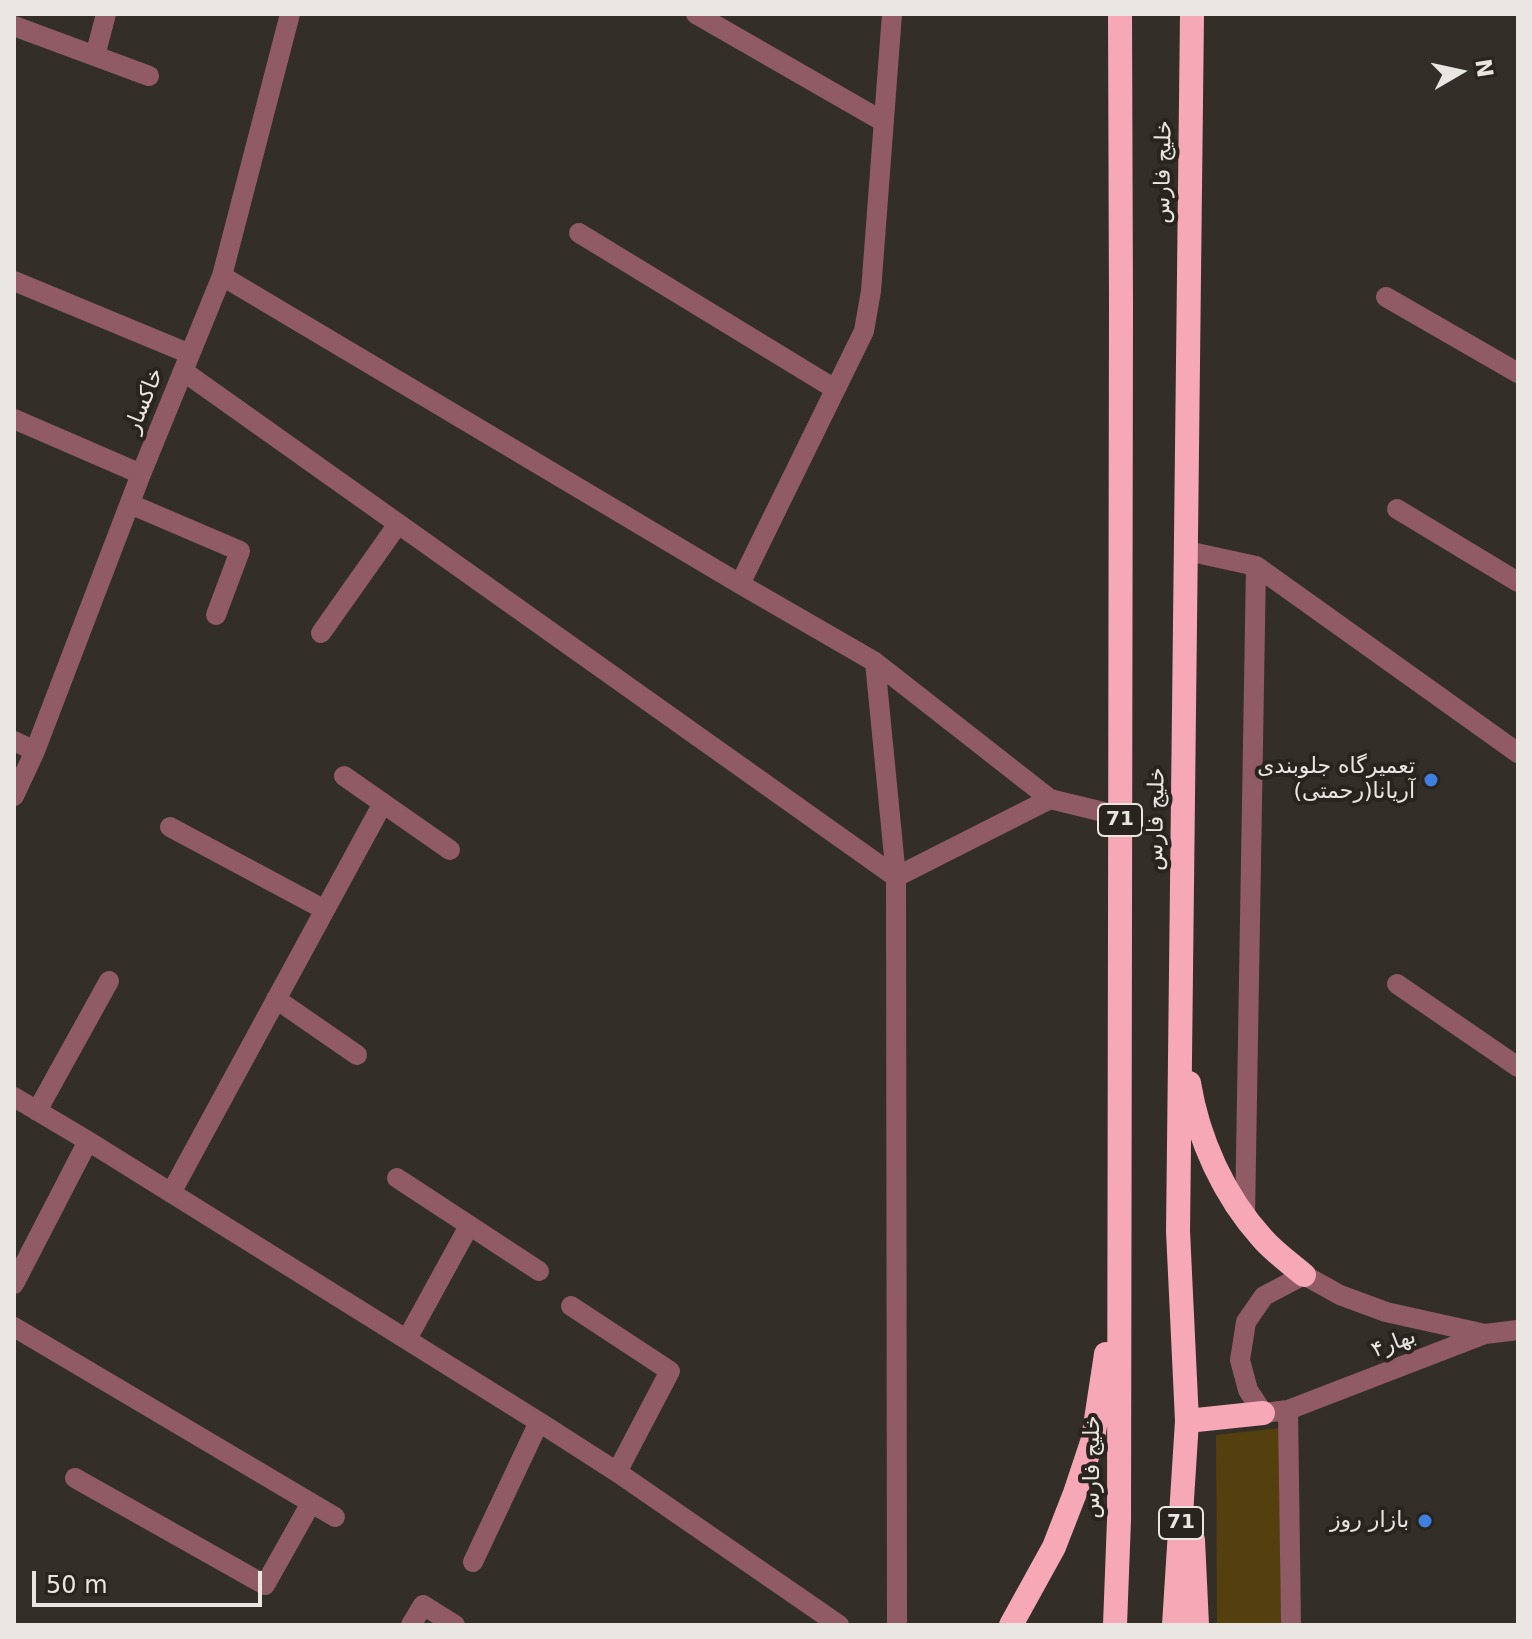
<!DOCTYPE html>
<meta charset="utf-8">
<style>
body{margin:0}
#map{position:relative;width:1532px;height:1639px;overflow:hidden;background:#332f28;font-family:"DejaVu Sans",sans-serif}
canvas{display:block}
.frame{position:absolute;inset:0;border:16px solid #e9e6e2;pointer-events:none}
.north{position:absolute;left:1420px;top:32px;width:80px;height:80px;-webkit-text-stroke:6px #29251e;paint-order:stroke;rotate:81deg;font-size:22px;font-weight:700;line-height:32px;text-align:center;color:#e9e6e2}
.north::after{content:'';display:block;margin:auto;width:28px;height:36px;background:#e9e6e2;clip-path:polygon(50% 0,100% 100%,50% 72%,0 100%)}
.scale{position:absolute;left:32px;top:1571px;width:230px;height:36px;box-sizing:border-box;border:4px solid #e9e6e2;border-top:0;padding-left:10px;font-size:24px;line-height:28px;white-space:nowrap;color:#e9e6e2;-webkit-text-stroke:6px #29251e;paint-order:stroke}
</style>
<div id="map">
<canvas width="1532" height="1639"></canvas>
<div class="frame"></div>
<div class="north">N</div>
<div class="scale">50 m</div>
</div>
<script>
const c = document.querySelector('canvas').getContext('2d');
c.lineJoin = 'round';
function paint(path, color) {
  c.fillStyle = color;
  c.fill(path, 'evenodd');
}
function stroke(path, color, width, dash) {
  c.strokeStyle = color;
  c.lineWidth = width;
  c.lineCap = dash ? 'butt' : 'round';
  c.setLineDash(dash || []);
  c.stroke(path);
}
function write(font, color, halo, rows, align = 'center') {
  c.font = font + ' "DejaVu Sans",Vazirmatn,sans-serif';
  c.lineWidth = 8;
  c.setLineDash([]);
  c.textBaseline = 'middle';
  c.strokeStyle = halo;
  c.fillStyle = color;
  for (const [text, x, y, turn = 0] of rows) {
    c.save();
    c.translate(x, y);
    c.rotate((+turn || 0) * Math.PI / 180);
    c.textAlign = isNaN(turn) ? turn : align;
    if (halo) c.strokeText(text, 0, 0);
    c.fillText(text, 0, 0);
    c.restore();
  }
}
const green = new Path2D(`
 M1279,1428l2,197h-64l-1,-190z`);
const minor = new Path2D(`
 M696,14l188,108
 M14,26l135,50
 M95,56l11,-42
 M579,233l256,156
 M222,276l518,308 135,78 175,137 70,17
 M14,281l176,73
 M1386,297l132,76
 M183,371l713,506 154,-78
 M14,419l127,55
 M130,504l110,47 -24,64
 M1397,509l121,73
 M1187,551l69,15 262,187
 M740,584l124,-253 7,-40 21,-277
 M321,633l77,-109
 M875,662l21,215 1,748
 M14,741l21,10
 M344,776l106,74
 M14,796l21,-45 106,-277 81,-198 68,-262
 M170,827l155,83
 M1397,984l121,83
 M276,999l81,56
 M14,1097l74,44 451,281 78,50 222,153
 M37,1111l72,-130
 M397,1178l142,93
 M171,1193l212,-390
 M1245,1215l11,-649
 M14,1284l74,-143
 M571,1306l99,65 -53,101
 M14,1327l321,190
 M1485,1334l-99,-22 -46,-17 -36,-20 -40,21 -18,26 -6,38 8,30 15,23 25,-3 197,-76 33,-4
 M407,1339l62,-113
 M1288,1410l3,215
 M75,1478l190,107 46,-82
 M473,1562l66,-140
 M411,1625l12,-20 32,20`);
const highway = new Path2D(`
 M1189,1083c9,56 35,113 73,155 12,14 28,25 42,37
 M1187,1421l76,-8
 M1193,1540l4,85
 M1011,1625l43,-78 21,-54 18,-54 13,-85
 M1115,1625l4,-105 2,-1214 -1,-292
 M1174,1625l13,-204 -9,-190 14,-1217`);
const markers = [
 [1431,780,8,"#3f7fe0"],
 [1425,1521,8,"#3f7fe0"]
];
const shields = [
 [1120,820,44],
 [1181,1523,44]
];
const shieldNames = [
 ["71",1120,820],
 ["71",1181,1523]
];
const streetNames = [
 ["خلیج فارس",1164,172,-89],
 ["خاکسار",145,401,-68],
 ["خلیج فارس",1157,819,-89],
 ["بهار۴",1394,1344,-21],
 ["خلیج فارس",1093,1467,-90]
];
const poiNames = [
 ["تعمیرگاه جلوبندی",1415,767],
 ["آریانا(رحمتی)",1415,792],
 ["بازار روز",1409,1521]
];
paint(green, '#543f0f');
stroke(minor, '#915b66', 20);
stroke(highway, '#f7a8b7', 24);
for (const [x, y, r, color] of markers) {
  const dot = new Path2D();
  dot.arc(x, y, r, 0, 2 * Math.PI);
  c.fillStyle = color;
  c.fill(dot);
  stroke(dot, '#29251e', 3);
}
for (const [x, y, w] of shields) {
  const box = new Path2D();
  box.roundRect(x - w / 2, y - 16, w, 32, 6);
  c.fillStyle = '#29251e';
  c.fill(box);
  stroke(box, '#e9e6e2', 2);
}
write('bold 20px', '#e9e6e2', null, shieldNames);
write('22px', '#e9e6e2', '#29251e', streetNames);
write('22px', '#e9e6e2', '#29251e', poiNames, 'right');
</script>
